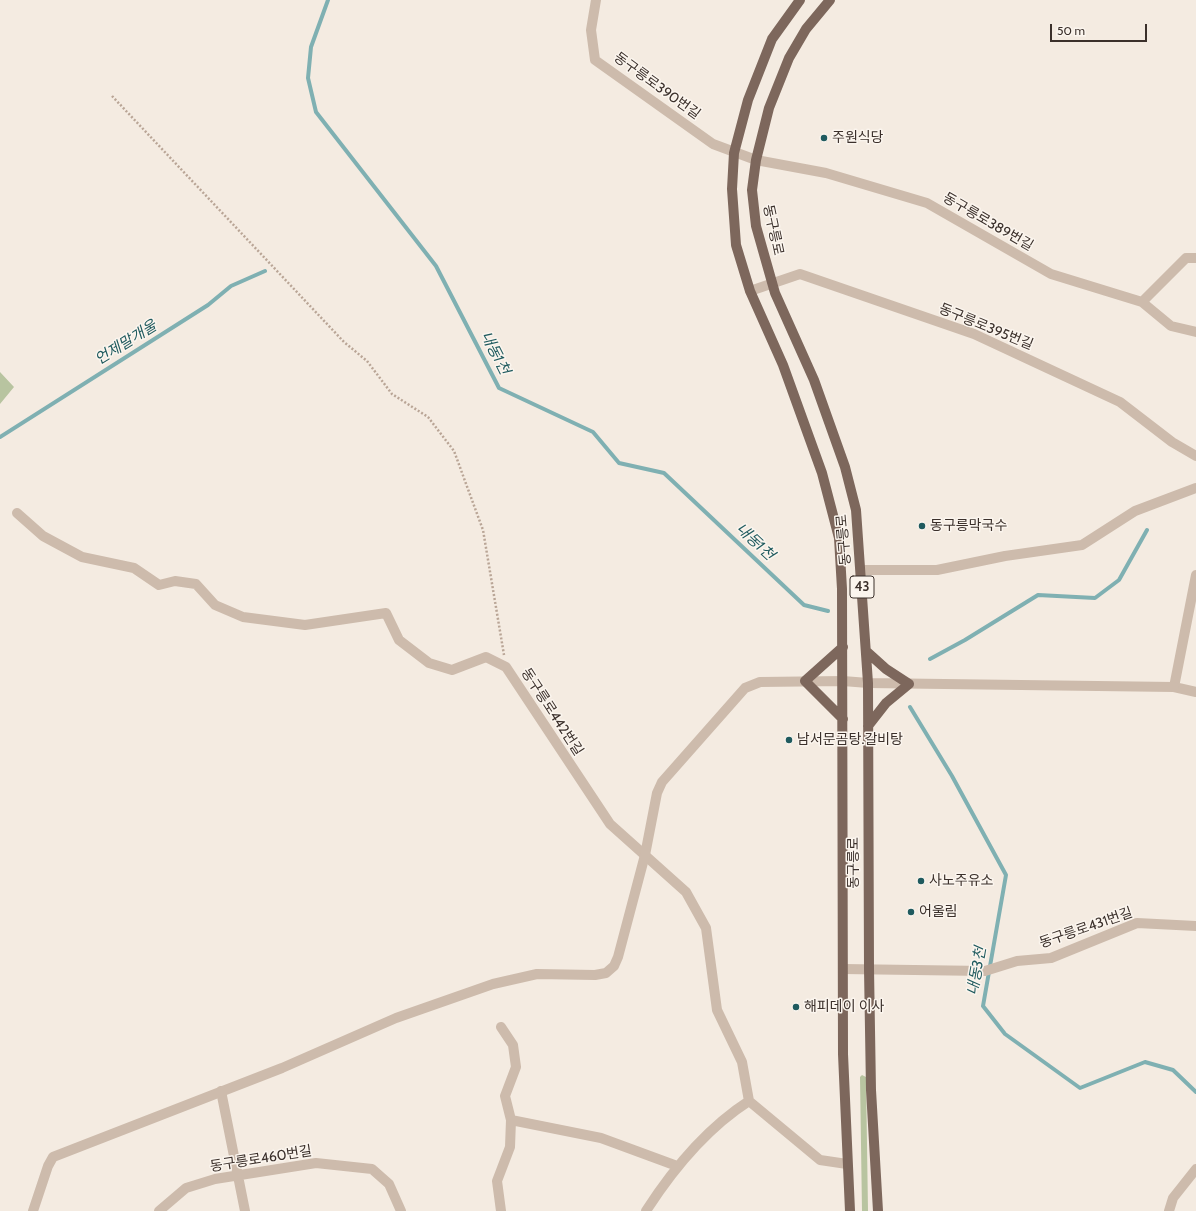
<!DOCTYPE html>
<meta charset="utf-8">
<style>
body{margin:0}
#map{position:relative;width:1196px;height:1211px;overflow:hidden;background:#f4ebe1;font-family:Cabin,sans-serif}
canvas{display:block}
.scale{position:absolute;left:1050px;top:24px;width:97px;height:18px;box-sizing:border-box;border:2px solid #3b302b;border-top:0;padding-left:5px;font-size:12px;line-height:14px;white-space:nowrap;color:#3b302b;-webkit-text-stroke:3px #fbf5ee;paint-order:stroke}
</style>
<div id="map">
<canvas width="1196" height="1211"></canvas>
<div class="scale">50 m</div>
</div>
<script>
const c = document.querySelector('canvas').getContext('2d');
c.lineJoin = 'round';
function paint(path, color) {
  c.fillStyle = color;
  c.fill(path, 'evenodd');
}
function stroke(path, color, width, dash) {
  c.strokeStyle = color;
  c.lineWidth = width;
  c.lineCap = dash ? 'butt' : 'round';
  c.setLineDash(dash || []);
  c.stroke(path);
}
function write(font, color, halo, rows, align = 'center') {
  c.font = font + ' Cabin,"Noto Sans KR",sans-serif';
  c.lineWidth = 3;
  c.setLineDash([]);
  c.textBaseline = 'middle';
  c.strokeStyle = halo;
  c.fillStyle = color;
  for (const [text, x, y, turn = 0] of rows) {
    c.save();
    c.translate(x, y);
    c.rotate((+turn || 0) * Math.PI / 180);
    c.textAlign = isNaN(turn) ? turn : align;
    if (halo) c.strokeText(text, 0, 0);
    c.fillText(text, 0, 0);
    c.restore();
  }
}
const green = new Path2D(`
 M0,372l14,15 -14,17z
 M862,1075l4,2 2,134h-6l-2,-134z`);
const stream = new Path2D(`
 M328,0l-17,47 -3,31 8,34 120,154 63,122 94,44 26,31 45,10 140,132 24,6
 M0,437l208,-132 23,-19 34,-15
 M930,659l35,-19 73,-45 57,3 24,-18 28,-50
 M910,707l42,69 54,99 -23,131 22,28 75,54 65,-26 28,8 23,22`);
const path = new Path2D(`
 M112,96l232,246 23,19 25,33 36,23 26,34 29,79 21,125`);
const minor = new Path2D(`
 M596,0l-5,30 4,30 118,84 43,16 70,13 101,30 124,71 91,28 29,24 25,6
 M750,291l50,-17 174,60 146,68 52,40 24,14
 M1142,302l44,-44h10
 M17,513l26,23 39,21 52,11 25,17 16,-4 21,3 19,21 28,12 62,8 81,-12 13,27 30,23 23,7 34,-13 20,10 104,157 76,68 20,36 11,82 25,52 7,39 71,59 27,4
 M861,570h76l68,-14 77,-11 53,-34 61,-23
 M1196,575l-22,112 22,5
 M843,969l142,2 32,-10 34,-3 86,-35 59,3
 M221,1091l24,120
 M511,1120l90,18 76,28
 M159,1211l27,-23 29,-9 101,-16 56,6 17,15 12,27
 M501,1211l-4,-30 13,-34 1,-27 -6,-24 11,-29 -3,-22 -12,-18
 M646,1211c27,-42 61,-83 103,-110
 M1169,1211l4,-13 23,-29`);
const tertiary = new Path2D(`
 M33,1211l15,-45 5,-9 229,-89 114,-50 97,-34 44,-10 58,1 11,-2 8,-7 4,-9 27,-102 12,-62 5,-11 83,-94 15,-6 83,-1 25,2 306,4`);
const primary = new Path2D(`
 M800,0l-28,39 -24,61 -14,53 -2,36 4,56 14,46 33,74 39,108 17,65 3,51 1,465 7,157
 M830,0l-24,29 -17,29 -20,50 -13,52 -4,30 4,36 19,67 39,87 31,87 11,43 12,173 1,286 2,121 7,121
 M843,647l-38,34 38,38
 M866,651l20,18 23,15 -23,19 -18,23`);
const markers = [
 [824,138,4,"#1f5a5e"],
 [922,526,4,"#1f5a5e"],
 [789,740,4,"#1f5a5e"],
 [921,881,4,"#1f5a5e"],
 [911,912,4,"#1f5a5e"],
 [796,1007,4,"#1f5a5e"]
];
const shields = [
 [862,587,24]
];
const shieldNames = [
 ["43",862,587]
];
const streetNames = [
 ["동구릉로390번길",657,86,36],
 ["동구릉로389번길",988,222,30],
 ["동구릉로",773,230,78],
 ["동구릉로395번길",986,327,22],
 ["동구릉로",844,540,-95],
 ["동구릉로442번길",552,712,57],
 ["동구릉로",854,863,-90],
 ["동구릉로431번길",1086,928,-19],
 ["동구릉로460번길",261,1159,-9]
];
const poiNames = [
 ["주원식당",832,138],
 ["동구릉막국수",930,526],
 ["남서문곰탕.갈비탕",797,740],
 ["사노주유소",929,881],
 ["어울림",919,912],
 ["해피데이 이사",804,1007]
];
const waterNames = [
 ["언제말개울",126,343,-32],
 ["내동1천",495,353,63],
 ["내동1천",755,542,43],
 ["내동3천",977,971,-80]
];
paint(green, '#b8c4a0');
stroke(stream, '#7fb0b2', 4);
stroke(path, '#b9a596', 2.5, [2, 2]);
stroke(minor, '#cdbbac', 10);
stroke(tertiary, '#cdbbac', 10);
stroke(primary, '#7d675c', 10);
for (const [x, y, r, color] of markers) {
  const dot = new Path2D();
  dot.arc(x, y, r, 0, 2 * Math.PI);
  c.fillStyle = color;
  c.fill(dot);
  stroke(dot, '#fbf5ee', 1.5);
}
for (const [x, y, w] of shields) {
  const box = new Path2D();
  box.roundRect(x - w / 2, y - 11, w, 22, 3);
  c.fillStyle = '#fbf5ee';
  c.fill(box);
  stroke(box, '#3b302b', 1);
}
write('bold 13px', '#3b302b', null, shieldNames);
write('14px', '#3b302b', '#fbf5ee', streetNames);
write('14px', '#3b302b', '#fbf5ee', poiNames, 'left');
write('italic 15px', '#1f5a5e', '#fbf5ee', waterNames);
</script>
